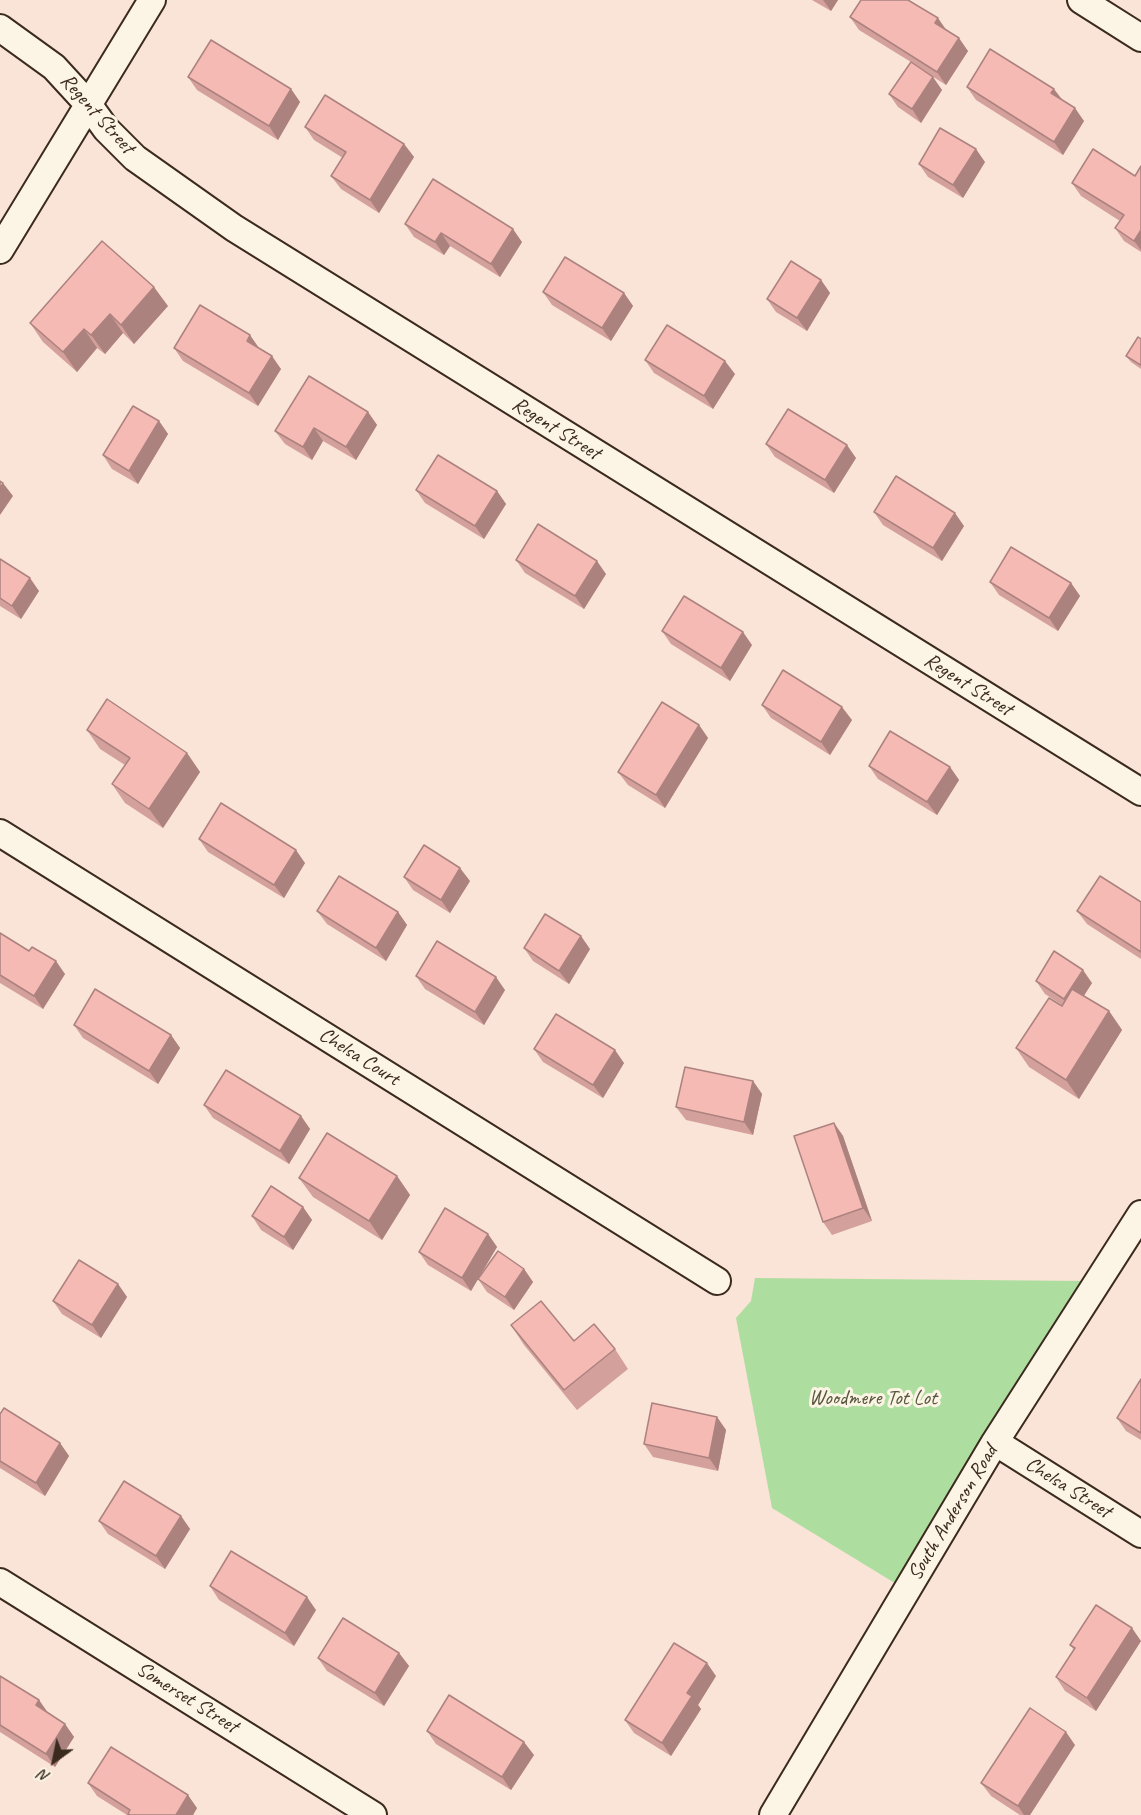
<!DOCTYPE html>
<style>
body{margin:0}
#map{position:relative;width:1141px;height:1815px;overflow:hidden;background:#fae3d7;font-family:Caveat,sans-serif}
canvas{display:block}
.north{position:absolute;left:24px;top:1731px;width:60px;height:60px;-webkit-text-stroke:4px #fcf5e5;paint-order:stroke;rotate:213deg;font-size:16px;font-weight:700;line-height:24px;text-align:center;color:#3b2a1e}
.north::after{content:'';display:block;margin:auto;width:21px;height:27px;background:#3b2a1e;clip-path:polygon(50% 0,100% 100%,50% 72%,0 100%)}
</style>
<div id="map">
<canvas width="1141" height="1815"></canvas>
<div class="north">N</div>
</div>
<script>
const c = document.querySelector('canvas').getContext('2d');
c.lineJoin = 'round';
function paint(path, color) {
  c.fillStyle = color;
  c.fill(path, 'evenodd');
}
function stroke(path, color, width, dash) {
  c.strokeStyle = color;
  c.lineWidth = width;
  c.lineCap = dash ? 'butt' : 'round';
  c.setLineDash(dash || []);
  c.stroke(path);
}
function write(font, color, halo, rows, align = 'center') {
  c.font = font + ' Caveat,sans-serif';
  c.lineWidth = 6;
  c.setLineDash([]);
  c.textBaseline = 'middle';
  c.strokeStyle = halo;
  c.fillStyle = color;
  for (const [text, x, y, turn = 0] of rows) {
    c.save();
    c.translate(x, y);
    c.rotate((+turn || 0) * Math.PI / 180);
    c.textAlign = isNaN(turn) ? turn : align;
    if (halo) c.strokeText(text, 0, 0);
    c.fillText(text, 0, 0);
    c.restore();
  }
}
const green = new Path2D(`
 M755,1278l331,3 -188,304 -126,-77 -36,-190 15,-17z`);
const street = new Path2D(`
 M1081,0l60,38
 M0,28l54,39 34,37 18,25 29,29 99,70 907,564
 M0,250l152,-250
 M0,833l717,448
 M995,1442l146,92
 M0,1582l373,233
 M773,1815l222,-373 146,-228`);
const wall = new Path2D(`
 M812,0h26l-7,11z
 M850,17l96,13 22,21 -22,34 -19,-12 15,17 -21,33 -23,-16 -9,-13 22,-32 -52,-32z
 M188,77l103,12 9,13 -22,38 -81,-50z
 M967,87l95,13 22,21 -21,34 -87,-55z
 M305,127l99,17 10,13 -35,56 -38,-24 -10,-13 12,-18 -29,-18z
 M985,162l-22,36 -35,-21 -9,-13z
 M1141,166v86l-17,-11 -9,-13 5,-7 -39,-25 -9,-13 63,-7z
 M405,224l117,18 -22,35 -50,-31 -6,9 -30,-18z
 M821,280l9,13 -23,38 -31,-19 -9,-13z
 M543,292l81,1 9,13 -22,35 -59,-36z
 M168,306l-34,38 -11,-11 -18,21 -8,-6 -20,24 -34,-30 -13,-19z
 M1141,339v30l-10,-7 -5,-6z
 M174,348h85l22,21 -23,37 -75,-45z
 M645,360l90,14 -22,35 -59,-36z
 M368,412l9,13 -21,35 -33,-19 -11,19 -27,-16 -10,-13z
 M159,421l9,13 -30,50 -26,-15 -9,-14z
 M766,444l90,14 -22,35 -59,-36z
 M416,490l81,1 9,13 -22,35 -59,-36z
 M874,512l90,14 -22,35 -59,-36z
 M0,559l39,32 -18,28 -21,-13z
 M516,560l90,14 -22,35 -59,-36z
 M990,582l81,1 9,13 -22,35 -59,-36z
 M662,631l90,14 -22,36 -59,-37z
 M762,705l90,15 -22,35 -59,-37z
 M699,725l9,13 -43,70 -37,-23 -10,-13z
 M87,730l100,23 13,19 -37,56 -38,-25 -13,-19 13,-19 -25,-16z
 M869,766l81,1 9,13 -22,35 -59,-36z
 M199,839l106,24 -21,35 -76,-46z
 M404,877l66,4 -20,32 -37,-23z
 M1141,902v57l-54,-35 -10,-13z
 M317,911l81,1 9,13 -21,36 -59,-37z
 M0,933l65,41 -22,35 -43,-26z
 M524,948l66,1 -21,35 -36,-23z
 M416,976l89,14 -21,35 -59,-36z
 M1036,981l56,2 -8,13 25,15 13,19 -43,69 -50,-32 -13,-19 46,-43 -17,-11z
 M74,1025l97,10 9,13 -22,36 -75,-46z
 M534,1049l90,14 -21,35 -60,-36z
 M753,1081l9,13 -9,41 -67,-15 -10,-13z
 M204,1105l97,11 9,13 -21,35 -76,-46z
 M834,1123l9,13 29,85 -40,14 -9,-13z
 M397,1176l13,19 -28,45 -69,-43 -14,-19z
 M303,1207l9,13 -19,30 -32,-20 -9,-14z
 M488,1234l9,13 -19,32 46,-10 9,13 -19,28 -27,-18 -9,-13 -7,12 -43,-26 -9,-13z
 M118,1284l9,13 -26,41 -39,-24 -9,-13z
 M511,1325l104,24 13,20 -51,41 -53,-65z
 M1141,1379v61l-15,-9 -9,-13z
 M0,1414l60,29 9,13 -24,40 -45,-28z
 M717,1417l9,13 -8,41 -65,-14 -9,-13z
 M181,1516l9,13 -25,40 -57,-35 -9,-13z
 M210,1586l106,24 -22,36 -75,-46z
 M1141,1641l-45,70 -31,-20 -9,-14 18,-27 -4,-5z
 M399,1653l10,13 -25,40 -57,-35 -9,-13z
 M0,1676l39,24 9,13 17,11 9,13 -19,30 -55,-35z
 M716,1676l-18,29 3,4 -30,47 -37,-23 -9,-13z
 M427,1731l107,24 -23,35 -75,-46z
 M1075,1745l-45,70h-10l-29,-19 -10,-13z
 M88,1783l109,25 -4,7h-66l-30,-19z`);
const shadedWall = new Path2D(`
 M823,0h15l-7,11z
 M938,18l9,13 -12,-8z
 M959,38l9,13 -22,34 -9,-13z
 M933,77l9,13 -21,33 -9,-14z
 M291,89l9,13 -22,38 -9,-14z
 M1054,89l10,13 -13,-9z
 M1075,108l9,13 -21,34 -9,-13z
 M404,144l10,13 -35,56 -9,-13z
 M976,149l9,13 -22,36 -10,-13z
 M513,229l9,13 -22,35 -9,-13z
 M1141,230v20l-7,-9z
 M441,233l9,13 -6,9 -9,-13z
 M821,280l9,13 -23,38 -10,-13z
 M154,287l14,19 -34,38 -13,-19z
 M624,293l9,13 -22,35 -9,-13z
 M110,314l13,19 -18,21 -14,-19z
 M84,329l13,19 -20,24 -14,-20z
 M250,335l9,13 -12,-7z
 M272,356l9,13 -23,37 -9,-13z
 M725,361l10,13 -22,35 -9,-13z
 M368,412l9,13 -21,35 -10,-13z
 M159,421l9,13 -30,50 -9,-13z
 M314,428l9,13 -11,19 -9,-13z
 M847,445l9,13 -22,35 -9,-13z
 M3,483l10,13 -13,19v-26z
 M497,491l9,13 -22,35 -9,-13z
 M955,513l9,13 -22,35 -9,-13z
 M597,561l9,13 -22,35 -9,-13z
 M30,578l9,13 -18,28 -9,-13z
 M1071,583l9,13 -22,35 -9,-13z
 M743,632l9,13 -22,36 -9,-13z
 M842,707l10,13 -22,35 -9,-13z
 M699,725l9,13 -43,70 -9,-13z
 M187,753l13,19 -37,56 -14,-19z
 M950,767l9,13 -22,35 -10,-13z
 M296,850l9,13 -21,35 -10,-13z
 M460,868l10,13 -20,32 -9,-13z
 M398,912l9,13 -21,36 -10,-13z
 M581,936l9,13 -21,35 -10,-13z
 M56,961l9,13 -22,35 -9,-13z
 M1083,970l9,13 -19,29 -9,-13z
 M496,977l9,13 -21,35 -9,-13z
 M1109,1011l13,19 -43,69 -13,-19z
 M171,1035l9,13 -22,36 -9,-13z
 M615,1050l9,13 -21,35 -10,-13z
 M753,1081l9,13 -9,41 -9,-13z
 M301,1116l9,13 -21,35 -9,-13z
 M834,1123l9,13 29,85 -9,-13z
 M397,1176l13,19 -28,45 -13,-19z
 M303,1207l9,13 -19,30 -9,-13z
 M488,1234l9,13 -26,44 -9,-13z
 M524,1269l9,13 -19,28 -9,-13z
 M118,1284l9,13 -26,41 -9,-13z
 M717,1417l9,13 -8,41 -9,-13z
 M60,1443l9,13 -24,40 -9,-13z
 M181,1516l9,13 -25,40 -9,-13z
 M307,1597l9,13 -22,36 -9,-13z
 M1132,1628l9,13 -45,70 -9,-13z
 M399,1653l10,13 -25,40 -9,-13z
 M707,1663l9,13 -18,29 3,4 -30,47 -9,-13 25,-50z
 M39,1700l9,13 -12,-8z
 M65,1724l9,13 -19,30 -9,-13z
 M1066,1732l9,13 -45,70h-6l-6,-9z
 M524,1742l10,13 -23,35 -9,-13z
 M188,1795l9,13 -4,7h-17z`);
const building = new Path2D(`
 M861,0h47l30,18 -3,5 24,15 -22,34 -87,-55z
 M211,40l80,49 -22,37 -81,-49z
 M990,49l64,40 -3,4 24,15 -21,34 -87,-55z
 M911,62l22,15 -21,32 -23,-15z
 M325,95l79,49 -34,56 -39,-24 15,-24 -41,-25z
 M940,128l36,21 -23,36 -34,-21z
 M1093,149l42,27 6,-10v64l-7,11 -19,-13 9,-13 -52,-32z
 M433,179l80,50 -22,35 -50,-31 -6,9 -30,-18z
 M102,241l52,46 -33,38 -11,-11 -19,21 -7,-6 -21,23 -33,-29z
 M565,257l59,36 -22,35 -59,-36z
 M791,261l30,19 -24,38 -30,-19z
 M200,305l50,30 -3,6 25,15 -23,37 -75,-45z
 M667,325l58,36 -21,35 -59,-36z
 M1138,337l3,2v26l-15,-9z
 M309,376l59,36 -22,35 -32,-19 -11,19 -28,-16z
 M133,406l26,15 -30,50 -26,-16z
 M788,409l59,36 -22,35 -59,-36z
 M438,455l59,36 -22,35 -59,-36z
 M896,476l59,37 -22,35 -59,-36z
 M0,481l3,2 -3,6z
 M538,524l59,37 -22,35 -59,-36z
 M1011,547l60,36 -22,35 -59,-36z
 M0,559l30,19 -18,28 -12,-8z
 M684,596l59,36 -22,36 -59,-37z
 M783,670l59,37 -21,35 -59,-37z
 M107,699l80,54 -38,56 -37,-25 18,-26 -43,-28z
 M662,702l37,23 -43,70 -38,-23z
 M890,731l60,36 -23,35 -58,-36z
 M221,803l75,47 -22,35 -75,-46z
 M424,845l36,23 -19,32 -37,-23z
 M339,876l59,36 -22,36 -59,-37z
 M1100,876l41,26v50l-64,-41z
 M545,914l36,22 -22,35 -35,-23z
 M0,933l29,18 3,-4 24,14 -22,35 -34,-21z
 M437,941l59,36 -21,35 -59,-36z
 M1054,951l29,19 -19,29 -28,-18z
 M95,989l76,46 -22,36 -75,-46z
 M1072,989l37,22 -43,69 -50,-32 33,-50 13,8z
 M556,1014l59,36 -22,35 -59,-36z
 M685,1067l68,14 -9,41 -68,-15z
 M226,1070l75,46 -21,35 -76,-46z
 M834,1123l29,85 -40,14 -29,-86z
 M327,1133l70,43 -28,45 -70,-43z
 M271,1186l32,21 -19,30 -32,-21z
 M445,1208l43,26 -26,44 -43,-26z
 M498,1251l26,18 -19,28 -27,-18z
 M79,1260l39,24 -26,41 -39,-24z
 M541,1301l33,40 20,-17 21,25 -51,41 -53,-65z
 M1141,1379v54l-24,-15z
 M652,1403l65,14 -8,41 -65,-14z
 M4,1408l56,35 -24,40 -36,-22v-47z
 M124,1481l57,35 -25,40 -57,-35z
 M231,1551l76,46 -22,36 -75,-47z
 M1096,1605l36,23 -45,70 -31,-21 19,-29 -5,-3z
 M343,1618l56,35 -24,40 -57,-35z
 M674,1643l33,20 -20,30 5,3 -30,47 -37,-23z
 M0,1676l39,24 -3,5 29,19 -19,30 -46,-29z
 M449,1695l75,47 -22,35 -75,-46z
 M1030,1708l36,24 -48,74 -37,-23z
 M111,1747l77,48 -12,20h-46l-2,-1 2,-4 -42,-27z`);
const streetNames = [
 ["Regent Street",97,114,48],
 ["Regent Street",556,429,32],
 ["Regent Street",968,685,32],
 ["Chelsa Court",359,1057,32],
 ["Chelsa Street",1068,1488,32],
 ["South Anderson Road",953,1513,-59],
 ["Somerset Street",187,1698,32]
];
const parkNames = [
 ["Woodmere Tot Lot",873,1398]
];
paint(green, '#aede9f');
stroke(street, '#3b2a1e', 30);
stroke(street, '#fcf5e5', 26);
paint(wall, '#d4a09c');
paint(shadedWall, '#ac827f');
paint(building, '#f6bab5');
stroke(building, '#ac827f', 1.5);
write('21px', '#3b2a1e', '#fcf5e5', streetNames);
write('21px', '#58573e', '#fcf5e5', parkNames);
</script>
